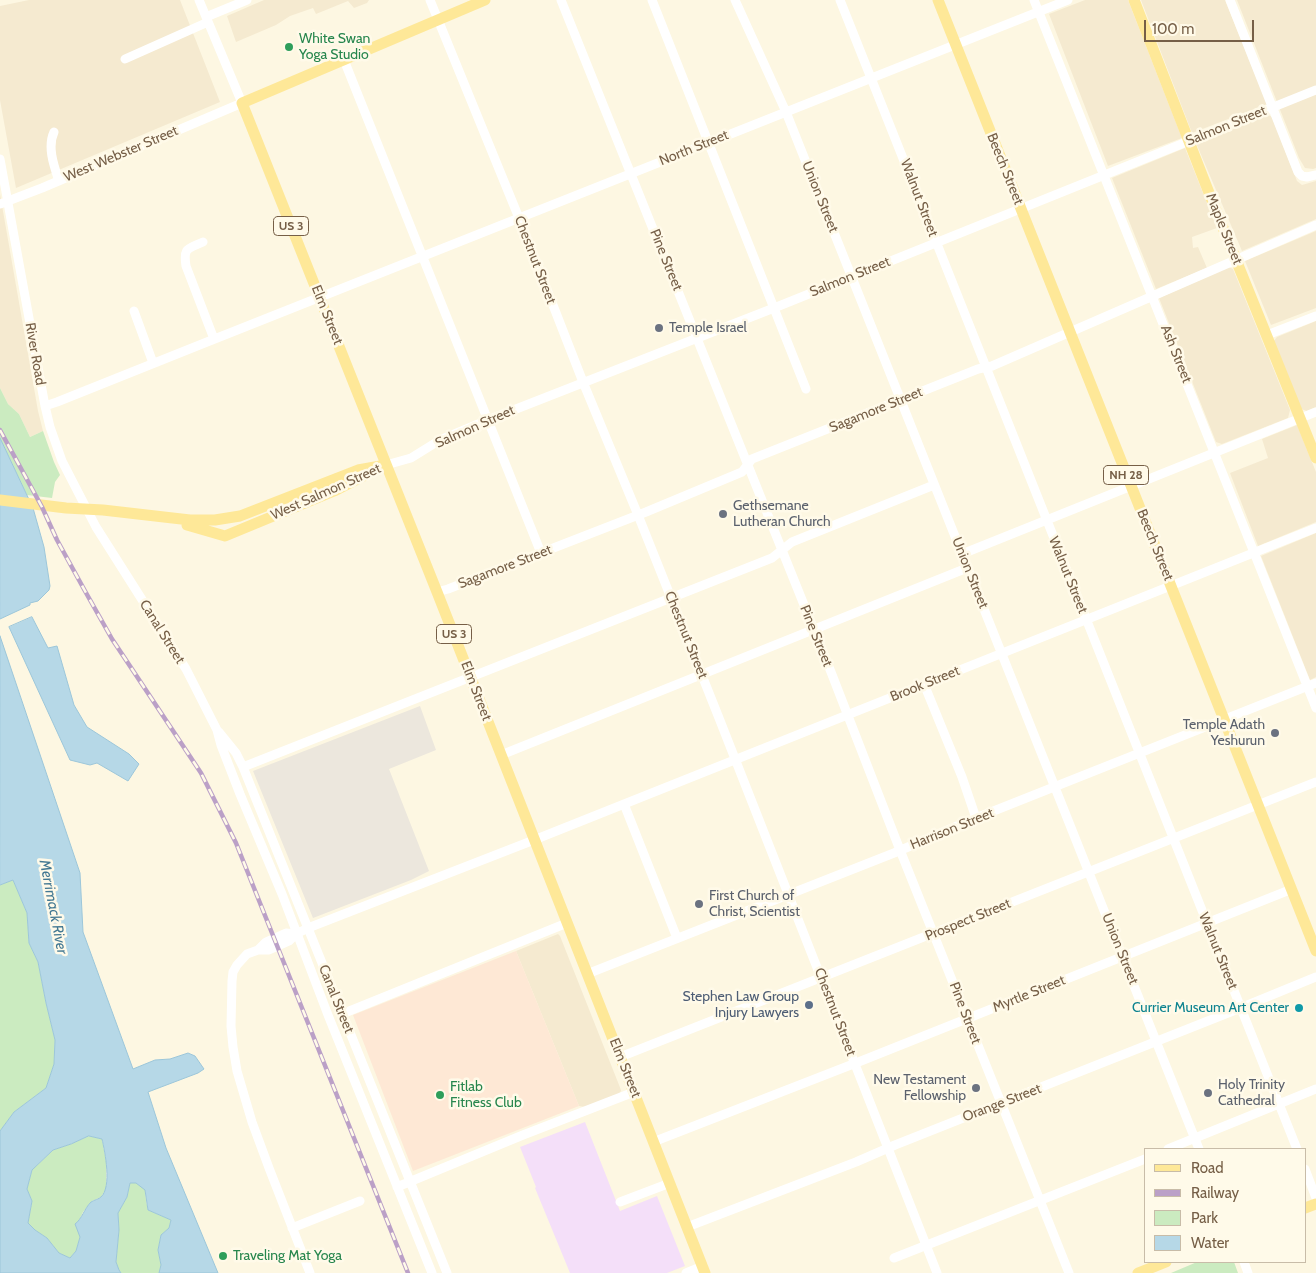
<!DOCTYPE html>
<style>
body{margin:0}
#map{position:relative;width:1316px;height:1273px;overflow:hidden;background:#fdf7e2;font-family:Cabin,sans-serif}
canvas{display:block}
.legend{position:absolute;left:1144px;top:1148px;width:162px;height:115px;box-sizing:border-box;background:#fffae9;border:1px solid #c8bca8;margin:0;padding:6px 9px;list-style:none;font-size:15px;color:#765f47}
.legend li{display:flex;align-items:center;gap:10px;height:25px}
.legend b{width:25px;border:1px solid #c8bca8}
.scale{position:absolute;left:1144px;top:20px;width:110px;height:22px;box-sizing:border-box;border:2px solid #765f47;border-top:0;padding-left:6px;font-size:15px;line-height:18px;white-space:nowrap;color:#765f47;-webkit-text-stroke:4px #fffae9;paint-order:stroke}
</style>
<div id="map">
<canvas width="1316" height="1273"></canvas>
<ul class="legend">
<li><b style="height:6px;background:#fee898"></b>Road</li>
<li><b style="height:6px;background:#bba0c7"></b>Railway</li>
<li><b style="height:14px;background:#cbebc0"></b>Park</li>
<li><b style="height:14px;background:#b6d8e7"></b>Water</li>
</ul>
<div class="scale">100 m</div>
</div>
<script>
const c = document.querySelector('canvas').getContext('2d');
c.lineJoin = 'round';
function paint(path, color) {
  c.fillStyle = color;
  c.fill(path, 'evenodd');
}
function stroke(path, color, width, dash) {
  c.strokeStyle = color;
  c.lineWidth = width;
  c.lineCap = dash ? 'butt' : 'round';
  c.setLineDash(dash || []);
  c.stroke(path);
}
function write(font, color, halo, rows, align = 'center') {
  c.font = font + ' Cabin,sans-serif';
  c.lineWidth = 5;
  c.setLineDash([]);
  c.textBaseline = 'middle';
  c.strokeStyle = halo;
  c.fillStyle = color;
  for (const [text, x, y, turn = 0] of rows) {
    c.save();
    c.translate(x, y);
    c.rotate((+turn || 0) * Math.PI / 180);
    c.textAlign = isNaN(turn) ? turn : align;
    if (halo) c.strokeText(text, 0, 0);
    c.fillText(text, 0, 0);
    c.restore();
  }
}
const residential = new Path2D(`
 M29,0h151l40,102 -204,86 -16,-88v-94z
 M264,0h105l-2,3 -13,5 -6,-7 -32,13 -3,-6 -23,8 -14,9 -40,17 -9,-26z
 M1085,0h43l54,138 -74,28 -59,-152z
 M1141,0h84l42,104 -75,29z
 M1237,0h79v168l-3,1 -8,-1 -6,-10z
 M1267,114l5,3 25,64 5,4 14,-4v38l-74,32 -46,-108z
 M1185,148l32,80 -25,9 1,11 5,-1 9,21 -51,21 -44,-111z
 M0,194l38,217 5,20 -13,6 -11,-23 -11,-10 -8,-16z
 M1316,231v77l-45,17 -26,-64z
 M1229,267l4,2 57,141 -2,8 -66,26 -6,-2 -57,-144z
 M1316,321v86l-9,4 -6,-2 -28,-67 4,-5z
 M1297,425l19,47v50l-58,24 -28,-73 38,-15 -6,-19z
 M1316,533v144l-6,3 -49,-124z
 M558,934l2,2 61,154v1l-3,4 -33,12 -6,-1 -63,-155z`);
const commercial = new Path2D(`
 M516,951l63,155 -166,65 -60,-156z`);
const industrial = new Path2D(`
 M420,706l16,44 -47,19 40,102 -18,9 -98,38 -60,-147z`);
const education = new Path2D(`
 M585,1122l35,89 37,-15 28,70 -18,7h-97l-35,-85 1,-1 -16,-40z`);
const green = new Path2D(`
 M0,388l8,16 11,10 11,23 13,-6 11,31 6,13 -5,7 -3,16 -25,-3 -27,-57z
 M13,880l14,33 2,30 9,19 8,41 9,37 -1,24 -8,24 -32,24 -14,19v-246z
 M89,1136l13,3 4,22v28l-5,8 -9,4 -9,11 -4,9 1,16 -4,14 -6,7 -11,-5 -12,-15 -12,-8 -7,-7 4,-22 -5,-12 5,-19 21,-20 18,-6z
 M130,1183h7l8,6 1,11 2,10 23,10 -2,8 -8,7 -3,15 3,15 -2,8h-38l-2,-3 -3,-7 3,-33 -1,-17 9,-16z
 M1197,1262h37l4,11h-67z`);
const water = new Path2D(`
 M0,438l33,70 11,39 6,39 -1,4 -11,11 -8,2v2l-30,14z
 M32,617l16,31 9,-2 17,59 13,22 42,27 10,10 -11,17 -31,-18 -7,2 -20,-5 -61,-133z
 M0,636l80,237 3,59 50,137 22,-9 15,-1 18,-6 7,3 9,13 -6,4 -50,19 18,56 52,125h-59l2,-8 -3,-15 3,-15 8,-7 2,-8 -23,-10 -3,-20 -9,-7h-6l-3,14 -9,16 1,17 -3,32 3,8 2,3h-121v-142l14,-19 32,-24 8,-24 1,-24 -9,-37 -8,-41 -9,-19 -2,-30 -14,-33 -13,5zM89,1136l13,3c3,13 10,48 -1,58 -2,2 -7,3 -10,5 -7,7 -9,17 -16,22l5,13 -4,14 -6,7 -11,-5 -12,-15 -12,-8 -7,-7 4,-22 -5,-12 5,-19 21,-20 18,-6z`);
const minor = new Path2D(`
 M430,0l89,218 64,164 55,133 81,203 218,555
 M561,0l270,672 69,178 169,423
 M652,0l154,389
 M735,0l51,112 413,1037
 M840,0l457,1149
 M1034,0l282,708
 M1230,0l68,172 4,4 5,1 9,-2
 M206,17l41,-17
 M125,59l83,-37
 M344,60l197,493
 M54,132c-7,15 0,34 5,49
 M0,159l45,247 5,21 12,34 34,66 90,142 31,61 4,15 19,49 42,100 46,121 104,258
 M0,204l42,-16 200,-85 -43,-103
 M203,242c-15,7 -20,5 -17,24l28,73
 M134,311l19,52
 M1267,335l49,-19
 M45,406l12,-4 145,-58 866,-344
 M386,465l25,-7 29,-18 48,-20 286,-112 542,-218
 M962,554l354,-142
 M437,592l11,-3 198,-77 96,-40 10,-13 226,-90 14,-3 324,-141
 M924,684l38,93 14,41
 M219,732l17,21 7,14 204,506
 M501,755l466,-187
 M243,767l529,-209 20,-16 142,-57
 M624,804l53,134
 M296,934l-10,-1 -20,9 -8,8 -11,4 -10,11 -4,7 -1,9 -1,45 2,21 4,24 15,51 17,46 41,105
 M258,950h11l20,-9 7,-7 12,-6 226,-88 782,-312
 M587,974l307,-121 82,-35 340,-135
 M342,1014l225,-91
 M620,1057l696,-275
 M653,1142l208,-81 431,-172
 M1168,1149l148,-60
 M1305,1169l11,29
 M397,1187l126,-52 111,-43
 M620,1202l50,-19
 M687,1227l169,-65 39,-17 338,-134 83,-34
 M292,1228l68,-27
 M894,1258l251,-99
 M1244,1262l4,11
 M686,1273l17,-7`);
const major = new Path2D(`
 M485,0l-243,103 195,489 268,681
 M938,0l378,951
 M1134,0l77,198 105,260
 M0,500l66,8 37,2 87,10h25l25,-4 118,-46 28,-5
 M187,525l38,11 109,-45 37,-19
 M1305,1208l11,-4
 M1138,1273l28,-11`);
const rail = new Path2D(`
 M0,430l42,77 15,33 28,51 27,48 89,134 35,70 172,430`);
const markers = [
 [289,47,5,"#2e9e5b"],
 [659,328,5,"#6b7280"],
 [723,514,5,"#6b7280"],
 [1275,733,5,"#6b7280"],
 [699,904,5,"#6b7280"],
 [809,1005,5,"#5c6f8a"],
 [1299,1008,5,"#0f9aa8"],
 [976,1088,5,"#6b7280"],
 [1208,1093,5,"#6b7280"],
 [440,1095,5,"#2e9e5b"],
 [223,1256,5,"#2e9e5b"]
];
const shields = [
 [291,226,35],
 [1126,475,45],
 [454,634,35]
];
const shieldNames = [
 ["US 3",291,226],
 ["NH 28",1126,475],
 ["US 3",454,634]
];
const leisureNames = [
 ["White Swan",299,39],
 ["Yoga Studio",299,55],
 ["Fitlab",450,1087],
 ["Fitness Club",450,1103],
 ["Traveling Mat Yoga",233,1256]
];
const streetNames = [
 ["Salmon Street",1226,126,-22],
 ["North Street",694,148,-22],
 ["West Webster Street",121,154,-23],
 ["Beech Street",1005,169,68],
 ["Union Street",820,197,68],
 ["Walnut Street",919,198,69],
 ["Maple Street",1224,229,68],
 ["Chestnut Street",535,260,69],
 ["Pine Street",666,260,68],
 ["Salmon Street",850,277,-22],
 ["Elm Street",327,315,68],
 ["River Road",35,354,80],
 ["Ash Street",1176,354,68],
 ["Sagamore Street",876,410,-22],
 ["Salmon Street",475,427,-24],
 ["West Salmon Street",326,492,-24],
 ["Beech Street",1155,545,68],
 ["Sagamore Street",505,567,-21],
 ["Union Street",970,573,68],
 ["Walnut Street",1068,575,68],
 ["Canal Street",162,632,58],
 ["Chestnut Street",686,635,68],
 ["Pine Street",816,636,68],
 ["Brook Street",925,684,-22],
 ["Elm Street",476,691,69],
 ["Harrison Street",952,829,-22],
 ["Prospect Street",968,920,-22],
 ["Union Street",1120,949,68],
 ["Walnut Street",1218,951,68],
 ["Myrtle Street",1029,994,-22],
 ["Canal Street",336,999,68],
 ["Chestnut Street",835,1012,69],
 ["Pine Street",965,1013,69],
 ["Elm Street",625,1068,68],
 ["Orange Street",1002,1103,-21]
];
const worshipNames = [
 ["Temple Israel",669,328],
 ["Gethsemane",733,506],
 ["Lutheran Church",733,522],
 ["Temple Adath",1265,725,"right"],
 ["Yeshurun",1265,741,"right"],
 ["First Church of",709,896],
 ["Christ, Scientist",709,912],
 ["New Testament",966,1080,"right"],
 ["Fellowship",966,1096,"right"],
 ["Holy Trinity",1218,1085],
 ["Cathedral",1218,1101]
];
const serviceNames = [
 ["Stephen Law Group",799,997],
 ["Injury Lawyers",799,1013]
];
const cultureNames = [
 ["Currier Museum Art Center",1289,1008]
];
const waterNames = [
 ["Merrimack River",53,907,79]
];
paint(residential, '#f5ead0');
paint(commercial, '#fee8d5');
paint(industrial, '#ece7dd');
paint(education, '#f4dff9');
paint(green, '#cbebc0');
paint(water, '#b6d8e7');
stroke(water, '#9cc6d9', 1);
stroke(minor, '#fff', 9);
stroke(major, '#fee898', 11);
stroke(rail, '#bba0c7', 4.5);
stroke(rail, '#fffae9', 2.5, [8]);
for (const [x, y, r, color] of markers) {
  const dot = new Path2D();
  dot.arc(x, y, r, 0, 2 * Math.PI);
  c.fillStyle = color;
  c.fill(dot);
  stroke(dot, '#fffae9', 2);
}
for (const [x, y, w] of shields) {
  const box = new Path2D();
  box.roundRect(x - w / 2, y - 9.5, w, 19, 4);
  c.fillStyle = '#fffae9';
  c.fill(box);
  stroke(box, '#765f47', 1);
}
write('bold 12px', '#765f47', null, shieldNames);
write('14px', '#27864d', '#fffae9', leisureNames, 'left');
write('14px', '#765f47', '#fffae9', streetNames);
write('14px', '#5b616d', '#fffae9', worshipNames, 'left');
write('14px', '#4e5e75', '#fffae9', serviceNames, 'right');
write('14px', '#0d838f', '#fffae9', cultureNames, 'right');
write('italic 15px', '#437892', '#fffae9', waterNames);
</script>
